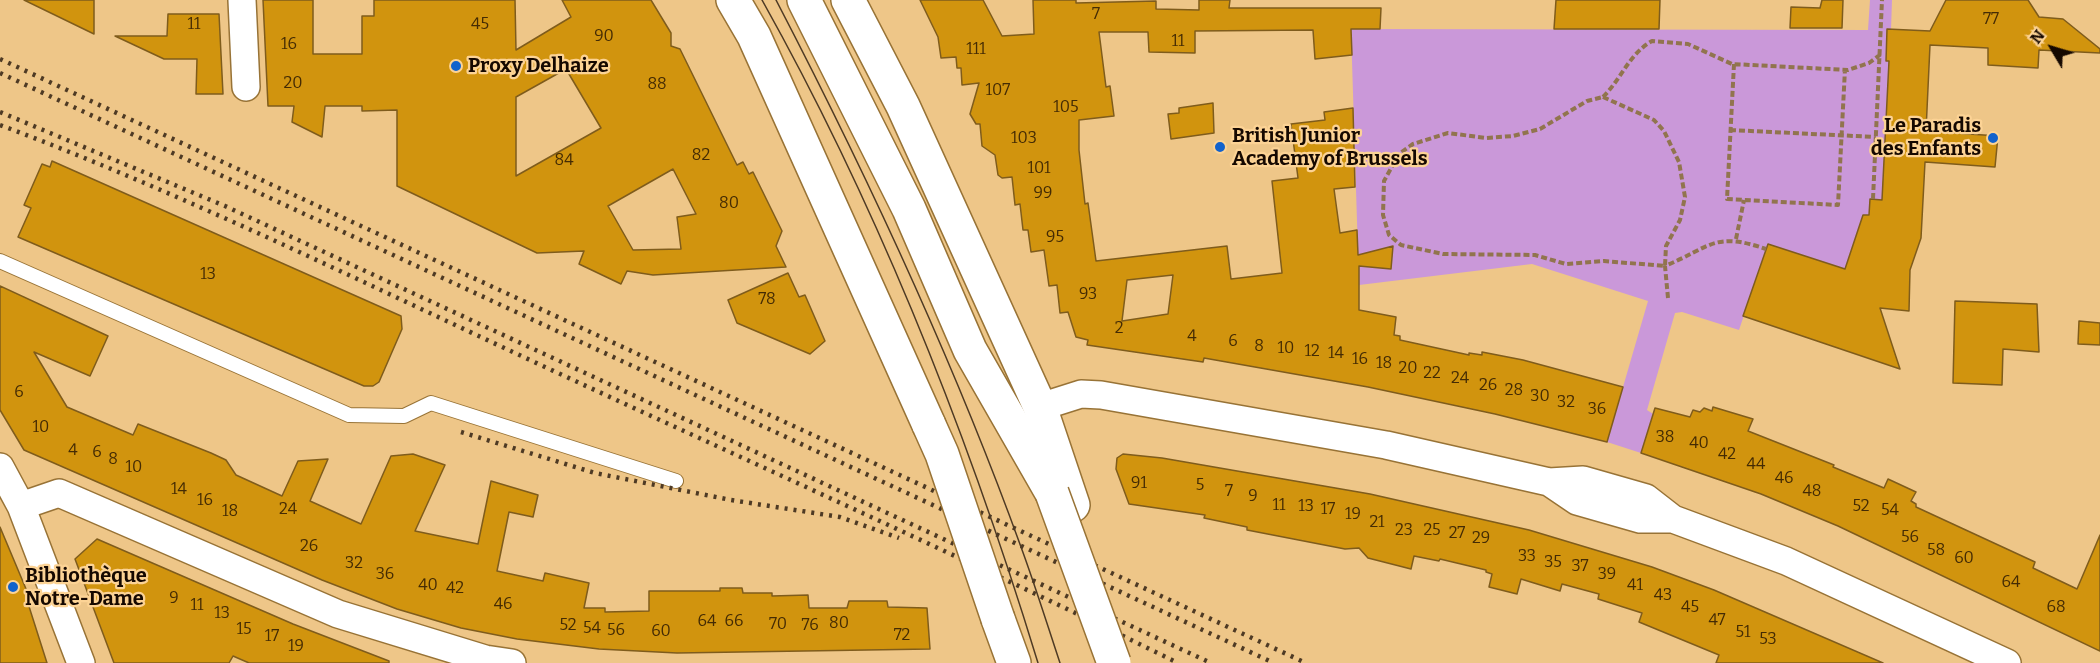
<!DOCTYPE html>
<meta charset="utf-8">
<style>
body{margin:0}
#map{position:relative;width:2100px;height:663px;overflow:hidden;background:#eec688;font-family:Bitter,serif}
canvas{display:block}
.north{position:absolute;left:2022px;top:18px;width:60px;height:60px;-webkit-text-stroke:4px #fcd395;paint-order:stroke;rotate:308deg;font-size:16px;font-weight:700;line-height:24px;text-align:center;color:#150800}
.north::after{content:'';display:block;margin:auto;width:21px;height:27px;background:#150800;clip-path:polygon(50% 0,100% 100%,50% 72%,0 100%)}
</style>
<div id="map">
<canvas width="2100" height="663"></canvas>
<div class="north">N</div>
</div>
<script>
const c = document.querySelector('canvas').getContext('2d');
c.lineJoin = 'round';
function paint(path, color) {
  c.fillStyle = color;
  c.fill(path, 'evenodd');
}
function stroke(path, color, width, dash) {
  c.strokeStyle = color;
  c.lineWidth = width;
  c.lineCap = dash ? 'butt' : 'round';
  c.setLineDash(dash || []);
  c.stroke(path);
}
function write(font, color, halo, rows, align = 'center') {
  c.font = font + ' Bitter,serif';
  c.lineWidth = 4.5;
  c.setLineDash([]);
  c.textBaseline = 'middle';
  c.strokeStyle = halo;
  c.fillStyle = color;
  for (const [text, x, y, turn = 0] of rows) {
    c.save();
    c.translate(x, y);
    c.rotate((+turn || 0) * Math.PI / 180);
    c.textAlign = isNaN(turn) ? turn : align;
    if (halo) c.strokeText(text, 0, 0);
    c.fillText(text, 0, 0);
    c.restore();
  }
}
const green = new Path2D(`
 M1870,0h22l-1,30 -4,1 -1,30h4l-9,167 -28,59 -89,-31 -25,74 -57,-18 -7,1 -28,97 6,4 -12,39 -34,-11 41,-141 -116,-37 -173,21 -8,-256 517,1z`);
const building = new Path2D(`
 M24,0h70v34z
 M263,0h50v54h49v-38h12v-16h141l1,50 55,-33 -9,-17h89l20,33v13l9,3 57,116 6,-3 6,12 4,-2 29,59 -6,15 10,21 -133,8 -26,-4 -6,13 -42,-20 5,-13 -47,2 -140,-67v-76l-35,1v-5h-37l-3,31 -30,-15 2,-16h-26zM566,69l35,59 -85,48v-79zM673,169l23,45 -19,3 4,32 -48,1 -25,-44z
 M920,0h63l19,36 32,-2 -1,-34h43v3l80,-2v8l43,1v-10h31l-1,8h152l-1,21h-29l1,26 -37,4 -2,-29 -118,1v22l-46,-1 -1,-20h-49l7,55 4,-1 4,30 -35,4v30l6,54 3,-1 8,58 131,-15 4,33 51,-6 -10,-92 26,-3 -7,-54 34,-4 -1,-8 29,-4 2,79 -21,2 6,44 17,-3 1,25 35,-9 -2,23 -32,-3v44l37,7 -2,18 6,1v4l69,15v-2l13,2v-3l41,8 100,27 -16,55 -112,-28 -127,-27 -164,-29 -1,4 -116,-17 1,-5 -12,-3 -8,-25 -8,1 -3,-28 -8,1 -5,-36 -13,2 -3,-22h-5l-3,-26 -5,1 -3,-28 -10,1 -4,-3 -3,-20 -13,-9 -2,-22h-4l-6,-10 9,-31 -17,2 -1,-17h-4l-1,-11 -15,1 -3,-21zM1173,275l-5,39 -46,7 5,-41z
 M1556,0h104l-1,29h-105z
 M1822,0h21l-1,28h-52l1,-21 29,1z
 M1946,0h82l11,17 24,2 37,30v4l-61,-3 -1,18 -50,-3v-17l-58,-3 -4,86 72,5 -3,31 -70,-5 -4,76 -11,32 -1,41 -29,-3 20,61 -157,-53 25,-72 77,25 18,-54h6l1,-16 12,1 7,-139h-3l1,-32 43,2z
 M168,14h51l4,80h-27l1,-35h-33l-49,-23h52z
 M1213,103l1,30 -43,6 -3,-25 11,-1v-5z
 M52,161l349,155 1,13 -23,53 -6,4h-9l-346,-149 13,-29 -7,-3 18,-41 8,3z
 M788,273l11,24 6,-2 20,46 -15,13 -73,-31 -9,-23z
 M0,286l108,50 -18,40 -56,-24 33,55 66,28 5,-11 73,29 15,7 10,15 46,21 16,-35 30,-2 -18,42 51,23 30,-68 22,-2 32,11 -30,66 63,13 13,-63 47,14 -5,22 -24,-5 -12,59 46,10 2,-8 44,10 -5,25h21v4l44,-1v-20h71v-3h22l1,5h29v3l36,-1 1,13h38l2,-7h38l1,6 39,1 3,41 -253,4 -78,-4 -82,-10 -56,-11 -64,-19 -75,-29 -298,-130 -24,-40z
 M1955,301l82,3 2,48 -36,-3 -1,36 -49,-2z
 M2079,321l21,2v22l-22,-1z
 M1713,407l40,12 -5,12 86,34 -1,2 51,21 4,-9 28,13 -5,9 5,3v3l119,55 -2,6 44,21 23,-54v116l-262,-125 -77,-32 -120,-41 14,-45 35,9 3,-7 7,2 4,-4 8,3z
 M1123,454l39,4 208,36 159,36 123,37 62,23 169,73h-167l3,-8 -80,-33 3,-9 -44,-14 1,-5 -37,-10 -2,7 -39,-12 -4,15 -28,-7 3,-13 -6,-2v-2l-46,-11 -1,2 -25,-5 -3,13 -43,-11 -9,-10 -14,1 -98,-19v-3l-43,-9 1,-3 -76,-11 -13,-35 1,-11z
 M0,527l29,69 -3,1 21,66h-47z
 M97,539l196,85 96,37v2h-140l-16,-7 -4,7h-115l-39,-104z`);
const path = new Path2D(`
 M1734,64l-7,135 111,6 7,-136
 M1603,97l51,23 10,11 15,31 6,35 -5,23 -14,26 -1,20 -61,-5 -38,3 -31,-9 -92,-1 -42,-9 -12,-10 -6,-20 1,-34 15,-27 14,-10 35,-11 38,5 27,-2 27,-7 47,-28z
 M1603,97c19,-19 26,-43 49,-56l36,3 44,20 116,6 21,-7 12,-9
 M1730,130l146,7
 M1873,199l9,-199
 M1736,239l8,-39
 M1668,298l-3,-32c46,-19 49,-35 101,-17`);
const lane = new Path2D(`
 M0,261l349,154 55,1 27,-13 245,78`);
const street = new Path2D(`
 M242,0l4,87
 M1040,407l41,-13 20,1 285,50 163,37 34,-2 63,18 27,21 113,42 221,102
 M0,467l21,39 60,157
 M1549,482l28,19 63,18h33
 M21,506l38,-13 279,121 147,45 27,4`);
const secondary = new Path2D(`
 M848,0l55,106 137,301 33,98`);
const primary = new Path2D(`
 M733,0l21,36 175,389
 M804,0l105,209 61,141 82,143
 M998,619l16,44`);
const tram = new Path2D(`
 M762,0c117,209 206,434 276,663
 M776,0c92,177 177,359 245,547 14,38 26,77 39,116`);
const rail = new Path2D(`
 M0,59l1306,604
 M0,73l1274,590
 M0,112l225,94 986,457
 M0,125c195,73 382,167 571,254 203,94 407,185 607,284
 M461,432l134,41 136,27 109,17 59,21`);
const primaryBridge = new Path2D(`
 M929,425l13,29 56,165
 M1052,493l62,170`);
const markers = [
 [456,66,6,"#1262cc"],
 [1993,138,6,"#1262cc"],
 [1220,147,6,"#1262cc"],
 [13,587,6,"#1262cc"]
];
const numberNames = [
 ["7",1096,15],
 ["77",1991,20],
 ["11",194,25],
 ["45",480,25],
 ["90",604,37],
 ["11",1178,42],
 ["16",289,45],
 ["111",976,50],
 ["20",293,84],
 ["88",657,85],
 ["107",998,91],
 ["105",1066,108],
 ["103",1024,139],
 ["82",701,156],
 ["84",564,161],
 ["101",1039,169],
 ["99",1043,194],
 ["80",729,204],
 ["95",1055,238],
 ["13",208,275],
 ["93",1088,295],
 ["78",767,300],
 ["2",1119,329],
 ["4",1192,337],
 ["6",1233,342],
 ["8",1259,347],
 ["10",1286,349],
 ["12",1312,352],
 ["14",1336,354],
 ["16",1360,360],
 ["18",1384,364],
 ["20",1408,369],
 ["22",1432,374],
 ["24",1460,379],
 ["26",1488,386],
 ["28",1514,391],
 ["6",19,393],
 ["30",1540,397],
 ["32",1566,403],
 ["36",1597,410],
 ["10",41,428],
 ["38",1665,438],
 ["40",1699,444],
 ["4",73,451],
 ["6",97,453],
 ["42",1727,455],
 ["8",113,460],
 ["44",1756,465],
 ["10",134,468],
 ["46",1784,479],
 ["91",1139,484],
 ["5",1200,486],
 ["14",179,490],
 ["7",1229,492],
 ["48",1812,492],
 ["9",1253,497],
 ["16",205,501],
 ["11",1279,506],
 ["13",1306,507],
 ["52",1861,507],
 ["24",288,510],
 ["17",1328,510],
 ["54",1890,511],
 ["18",230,512],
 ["19",1353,515],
 ["21",1377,523],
 ["23",1404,531],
 ["25",1432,531],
 ["27",1457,534],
 ["56",1910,538],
 ["29",1481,539],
 ["26",309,547],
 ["58",1936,551],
 ["33",1527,557],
 ["60",1964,559],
 ["35",1553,563],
 ["32",354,564],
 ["37",1580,567],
 ["36",385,575],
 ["39",1607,575],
 ["64",2011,583],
 ["40",428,586],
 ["41",1635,586],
 ["42",455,589],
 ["43",1663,596],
 ["9",174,599],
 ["46",503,605],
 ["11",197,606],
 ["45",1690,608],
 ["68",2056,608],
 ["13",222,614],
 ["47",1717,621],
 ["64",707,622],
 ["66",734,622],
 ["80",839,624],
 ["70",778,625],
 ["52",568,626],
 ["76",810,626],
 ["54",592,629],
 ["15",244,630],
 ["56",616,631],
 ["60",661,632],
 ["51",1743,633],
 ["72",902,636],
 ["17",272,637],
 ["53",1768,640],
 ["19",296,647]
];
const poiNames = [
 ["Proxy Delhaize",468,66],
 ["Le Paradis",1981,126,"right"],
 ["des Enfants",1981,149,"right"],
 ["British Junior",1232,136],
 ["Academy of Brussels",1232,159],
 ["Bibliothèque",25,576],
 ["Notre-Dame",25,599]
];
paint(green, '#ca98d9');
paint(building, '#d1940e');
stroke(building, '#7f5c1c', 1.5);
stroke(lane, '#987336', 16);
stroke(street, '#987336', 30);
stroke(secondary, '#987336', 36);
stroke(primary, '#987336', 36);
stroke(path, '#91744e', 4, [6, 3]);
stroke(lane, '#fff', 14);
stroke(street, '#fff', 27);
stroke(secondary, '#fff', 33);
stroke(primary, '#fff', 33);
stroke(tram, '#4e3a24', 1.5);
stroke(rail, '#4e3a24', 4.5, [3, 6]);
stroke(primaryBridge, '#987336', 36, []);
stroke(primaryBridge, '#fff', 33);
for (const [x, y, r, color] of markers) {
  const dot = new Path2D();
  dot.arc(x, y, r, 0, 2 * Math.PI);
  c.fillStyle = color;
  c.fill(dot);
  stroke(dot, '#fcd395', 2);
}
write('16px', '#442b04', null, numberNames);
write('bold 20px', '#150800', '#fcd395', poiNames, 'left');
</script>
